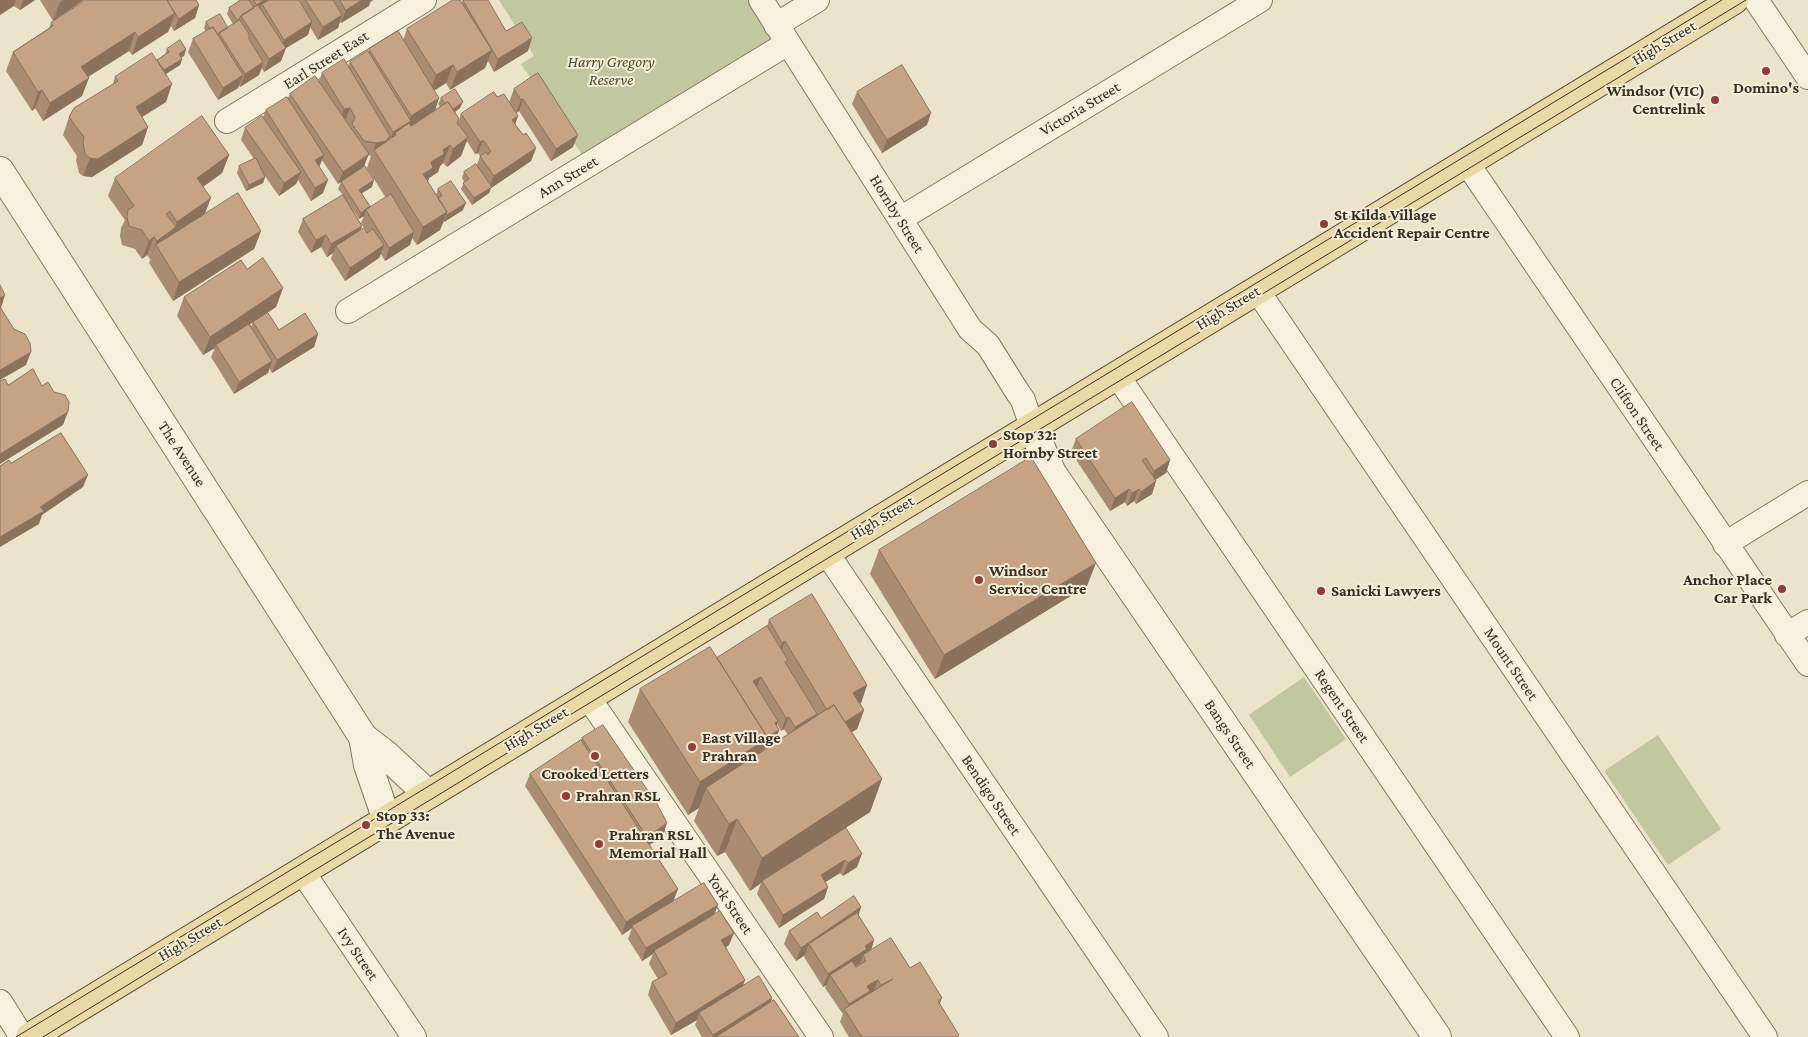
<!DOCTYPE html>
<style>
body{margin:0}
canvas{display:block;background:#ebe3ca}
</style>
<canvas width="1808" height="1037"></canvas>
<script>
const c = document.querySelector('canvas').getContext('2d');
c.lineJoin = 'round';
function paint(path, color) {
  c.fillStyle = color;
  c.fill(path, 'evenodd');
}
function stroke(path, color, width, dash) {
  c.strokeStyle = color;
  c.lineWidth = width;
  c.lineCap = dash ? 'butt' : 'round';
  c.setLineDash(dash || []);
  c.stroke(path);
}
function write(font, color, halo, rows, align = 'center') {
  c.font = font + ' "Crimson Pro",serif';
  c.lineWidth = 4;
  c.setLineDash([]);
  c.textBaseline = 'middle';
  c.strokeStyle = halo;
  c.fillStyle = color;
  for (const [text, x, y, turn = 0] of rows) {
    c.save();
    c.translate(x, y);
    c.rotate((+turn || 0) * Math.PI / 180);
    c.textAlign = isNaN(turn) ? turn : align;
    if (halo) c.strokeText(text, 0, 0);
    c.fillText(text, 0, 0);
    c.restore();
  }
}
const green = new Path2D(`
 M499,0h256l30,48 -194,120 -70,-104 13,-8z
 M1304,677l42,62 -56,38 -41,-62z
 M1658,735l63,94 -53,36 -64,-94z`);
const minor = new Path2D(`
 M761,0l209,329 18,16 30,48 5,7 9,27
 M1756,0l52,77
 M776,25l41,-25
 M227,121l197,-121
 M1467,163l341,501
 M900,219l360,-219
 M1257,290l508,747
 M348,311l440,-268
 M1117,375l450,662
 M1725,544l83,-51
 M826,552l330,485
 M1787,635l21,-13
 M588,697l233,340
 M302,871l112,166
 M0,1002l22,35`);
const tertiary = new Path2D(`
 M0,171l363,566 22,17 43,40
 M1032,427l20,46 385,564
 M363,737l5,28 19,55`);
const primary = new Path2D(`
 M30,1037l1704,-1037`);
const tram = new Path2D(`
 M16,1037l1706,-1037
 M43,1037l262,-161 1441,-876`);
const wall = new Path2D(`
 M0,0h35l-15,10 -6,-4z
 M40,0h44l-31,21z
 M241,0h132l-3,2 -1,4 -28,17 -1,-2 -2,7 -20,12 -8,-13 -2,8 -22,13 -5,13 -17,11 -2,-4 -3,7 -19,12 -1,-2 -1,3 -20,12 -30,-48 5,-13 13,-7 -2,-4 2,-6 22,6 5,-4 -6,-10 2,-6z
 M463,0l43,31 22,20 -34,21 -6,-11 -3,7 -35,22 -4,-7 -11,7v20l5,-3 -2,-3 3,-6 19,10 -5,4 4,7 -1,5 3,-10 36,-17 12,5 5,-13 59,58 -22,14 -32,-50 -3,2 -1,11 8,11 13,13 -5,13 -40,27 -2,5 -17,12 -11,-16 3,-7 -2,-4 2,-6 13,-7 3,-9 -2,-3 -3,1 -8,-13 -6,15 -14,11 -4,-4 -3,3 -2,6 -9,6 -1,4 8,13 2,-6 25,21 -19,12v-1l-4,9 -23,15 -5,-7 -2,7 -25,16 -4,-7 -2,4 -34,23 -14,-22 2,-6 -6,4 -6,-10 -10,6 -13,-21 5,-13 40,-24 -5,-6 3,-7 -3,2 -16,-24 -3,7 4,26 -12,8 -13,-21 -2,4 -17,12 -17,-24 3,5 -2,6 -17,8 -9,-18 2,-7 15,-7 -13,-19 4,-12 18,-11 3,-7 22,-12 2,-4 29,-13 3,-8 26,-7 2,-4 18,-10 1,-3 34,-9 4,-11 55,-26zM368,155l3,1 -4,12 19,30 -16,10 -8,-15 10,-6 -8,-21zM349,204l10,15 5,-3 -3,7 6,9 -7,-2 2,-4z
 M199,5l-4,13 -21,13 -3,-5 -3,6 -36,23 -3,-4 -41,26 -6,19 -39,25 -8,-13 -3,3 -26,-40 7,-19 36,-24 2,-5z
 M167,49h19l-2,7 -3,1 1,2 -2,6 -14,9v28l-24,15 6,10 -6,18 -50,32 -9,-1 -4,-3 -3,-13 1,-4 -14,-21 6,-18 44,-33 2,-7 42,-17 8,-5z
 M857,92l70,33 -45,28 -30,-49z
 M229,155l-7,18 -19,14 2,27 56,17 -7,18 -81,52 -24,-38 2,-5 -1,1 -3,-4 -5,4 -7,-10 -13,-4 -2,-9 1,-8 4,-8 -17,-24 7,-18z
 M247,269l36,19 -7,19 -26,17 1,3 2,-5 26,8 39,4 -4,13 -42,26 -3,-5 -1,5 -34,21 -23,-37 4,-9 -12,7 -26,-39 7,-19z
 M1076,439l94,21 -4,13 -11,7 1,1 -4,13 -16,10 -2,-3 -7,5 -2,-4 -15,9 -39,-59z
 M879,550l208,36 -152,93 -65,-105z
 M769,620l98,65 -6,18 -1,1 4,6 -7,19 -5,3 30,47 -12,33 -38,25 25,30 -14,9 -3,-3 -15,9 3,5 -4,12 -45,29 -22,-34 4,-11 -11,8 -25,-39 -8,4 -23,-35 5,-13 -11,7 -60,-93 12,-33 77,-31 50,-32zM777,724l4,7 3,-2 4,6 -25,16 1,-2 11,-7 4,-12 -2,-5z
 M582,738l81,98 -14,9 29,44 -5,13 41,12 15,31 -3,2 17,39 29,12 -1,4 28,35h-97l-7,-12 2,-5 -26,15 -23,-40 4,-13 6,-3 -9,-15 4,-10 -11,7 -14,-22 4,-11 -10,7 -97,-149 5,-12 51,-33z
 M861,907l-3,8 16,25 -3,11 39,17 32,30 -2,6 19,33h-110l-9,-15 3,-8 -18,-26 2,-3 -4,2 -19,-30 1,-2 -9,6 -12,-17 5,-13 32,-13z`);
const shadedWall = new Path2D(`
 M0,0h16l-2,6 -14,9z
 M23,0h12l-15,10z
 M63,0h21l-31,21 7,-19z
 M264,0h3l-2,4h-3l-2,4 -5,3 2,-6z
 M362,0h11l-3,2 -1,4 -28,17 5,-13z
 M199,5l-4,13 -21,13 5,-12z
 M175,13l-7,19 -36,23 6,-18z
 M342,15l-4,13 -20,12 5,-13z
 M312,22l-4,13 -22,13 -5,13 -17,11 5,-13 10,-7 5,-12z
 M135,32l-6,19 -54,34 6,-18z
 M532,38l-4,13 -34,21 4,-13z
 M186,49l-2,7 -8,4 3,-6z
 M492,50l-7,18 -35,22 7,-18z
 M182,59l-2,6 -22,14 3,-7z
 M263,62l-4,13 -19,12 5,-13z
 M453,65l-7,18 -17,11 7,-19z
 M243,75l-5,13 -20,12 5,-12z
 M89,78l-7,18 -39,25 7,-18z
 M172,84l-6,18 -37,23 7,-18z
 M42,90l-7,18 -3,3 6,-19z
 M439,98l-4,13 -39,24 -1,-2 -4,10 -2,2 4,-13 16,-10 2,-6z
 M523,99l-4,12 -3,2 5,-13z
 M463,102l-3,6 -13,9 2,-6z
 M350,108l-5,13 -6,1 5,-13z
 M931,113l-4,12 -45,28 5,-13z
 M518,116l-4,12 -2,-8z
 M148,127l-6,18 -50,32 -9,-1 7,-18z
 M578,135l-5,12 -22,14 5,-12z
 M390,136l-4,12 -12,2 2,-7z
 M468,137l-7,19 -14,11 6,-18z
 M483,140l-5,13 -3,1 5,-12z
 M450,145l-7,18 -3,3 -2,6 -9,6 -3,8 -3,-12 8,-12 12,-12z
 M536,148l-5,13 -40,27 -2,5 -17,12 2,-7 15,-10 5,-12z
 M369,154l-5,12 -26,18 5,-12z
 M229,155l-7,18 -32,23 7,-18z
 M324,155l-5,12 -4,-7z
 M301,172l-5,12 -17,12 5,-13z
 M265,177l-2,6 -17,8 3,-6z
 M328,180l-5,13 -12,8 4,-13z
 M374,180l-2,7 -15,9 2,-6z
 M211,198l-7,18 -48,29 -6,14 7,-18 18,-14 2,-5z
 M466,203l-3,7 -19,12 3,-7z
 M370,206l-2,7 -2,-3 -2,6 -5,3 2,-6z
 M447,212l-7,18 -23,15 6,-18z
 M362,226l-5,13 -21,7 -3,7 -6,4 4,-13z
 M261,231l-7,18 -81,52 6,-19z
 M414,232l-4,13 -25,16 4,-13z
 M326,235l-5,12 -10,6 5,-13z
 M154,237l-7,18 -5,4 7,-18z
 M384,245l-5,13 -34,23 5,-13z
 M283,288l-7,19 -59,39 -1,-1 -1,3 -12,7 7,-18z
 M5,295l-4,13h-1v-10z
 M318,334l-4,13 -42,26 5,-13z
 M31,352l-5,13 -26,15v-10z
 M272,361l-4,12 -34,21 5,-12z
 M68,412l-5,13 -63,39v-10z
 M1170,460l-4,13 -17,11 5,-13z
 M88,475l-5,12 -41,28 -3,9 -39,23v-10l40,-30z
 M1156,481l-4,13 -16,10 5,-12z
 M1129,489l-4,13 -15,9 5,-13z
 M1139,489l-5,12 -7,5 5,-13z
 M1096,563l-9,23 -152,93 9,-24z
 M785,641l-6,19 -3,1 6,-18z
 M761,677l-5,12 -3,-8z
 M867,685l-6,18 -14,9 6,-19z
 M864,710l-7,19 -27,16 7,-18z
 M817,714l-5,12 -21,13 4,-12z
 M789,717l-5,12 -3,2 5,-13z
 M778,721l-4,12 5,-3 -4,12 -11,7 -8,22 -50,17 -7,20 -11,7 12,-33z
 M882,779l-12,33 -108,70v-1l-1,2 -11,8 12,-33z
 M737,819l-12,33 -8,4 12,-32z
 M667,823l-4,13 -21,14 5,-13z
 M862,854l-5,13 -14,9 5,-13z
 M845,860l-5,13 -24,15 5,-13z
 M828,887l-4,12 -45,29 4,-13z
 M678,889l-5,13 -41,24v2l-10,7 4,-13z
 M718,905l-5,13 -59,33 -1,3 -11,7 4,-13z
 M861,907l-4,13 -48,24 -4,11 -9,6 5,-13z
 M734,933l-5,12 -12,8 4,-13z
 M874,940l-4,13 -7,2 -3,8 -27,17 -3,-5 -3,10 -4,2 5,-13z
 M745,980l-4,12 -42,21 -2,7 -26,15 5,-12z
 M878,980l-5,12 -27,20 3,-8 18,-18z
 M772,998l-5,13 -42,26h-13l1,-2z`);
const building = new Path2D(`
 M86,0h81l8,13 -37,24 -3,-5 -54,35 8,11 -39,25 -8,-13 -4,2 -25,-40 40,-26 -2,-3z
 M167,0h29l3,5 -20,14z
 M241,0h8l5,8 -13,8 -1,2 -3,2 -8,-12z
 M254,0h10l-7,5z
 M270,0h29l13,22 -28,18 -22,-36z
 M306,0h27l9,15 -19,12z
 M340,0h22l-16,10z
 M453,0h7l32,50 -35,22 -4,-7 -17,10 -29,-46z
 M463,0h25l18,31 16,-9 10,16 -34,21z
 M258,5l28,43 -17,11 -28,-43z
 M220,14l8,14 -9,5 -1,2 -5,-8 -3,2 -4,-7z
 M240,20l9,14v5l14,23 -18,12 -26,-41z
 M213,27l30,48 -20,13 -30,-49z
 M398,31l41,67 -28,18 -42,-67z
 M180,40l6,9 -7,5 3,5 -18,11 -7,-10 12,-8 -2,-3z
 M368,51l43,70 -18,11 -43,-70z
 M152,53l20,31 -36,23 12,20 -50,32 -8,-1 -5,-4 -2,-12 1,-5 -15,-20 5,-9 44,-27 -3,-4z
 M344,59l46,77 -4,5 -10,2 -12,-2 -12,-17 3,-7 -5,-9 -6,1 -22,-36z
 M902,65l29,48 -44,27 -30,-48z
 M538,73l40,62 -22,14 -33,-50 -2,1 -7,-11z
 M315,76l54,78 -26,18 -53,-78z
 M455,89l8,13 -10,7 -5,-7 -3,2 -4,-6z
 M494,92l3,5 7,-3 14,22 -6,4 11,15 3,-2 10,15 -42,28 -14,-20 6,-4 2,3 3,-4 -8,-11 -3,2 -19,-28z
 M287,97l37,58 -9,5 13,20 -13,8 -49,-78z
 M448,102l11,17 -2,4 11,14 -15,12 -3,-4 -7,5 1,4 -13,8 2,6 -10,6 24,38 -24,15 -49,-77 22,-15 -1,-2 14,-10 2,3z
 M202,116l27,39 -32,23 14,20 -34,24 -7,-11 -4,3 10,13 -19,14 -3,-4 -5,4 -7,-11 -13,-4 -2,-9 1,-7 6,-4 -19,-28z
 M262,116l39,56 -17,11 -39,-55z
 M256,158l9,19 -16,8 -10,-19z
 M476,164l16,23 -18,11 -11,-15 6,-4 -5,-7z
 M365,166l9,14 -15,10 11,16 -9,7 -20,-31z
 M451,181l15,22 -19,12 -1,-1 1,-2 -9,-14 4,-2 -4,-7z
 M238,193l23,38 -82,51 -23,-37z
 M391,194l23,38 -25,16 -23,-38z
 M343,195l19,31 -31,18 -5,-9 -10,5 -13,-21z
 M364,228l3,5 6,-4 11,16 -34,23 -14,-22z
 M263,258l20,30 -73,49 -26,-40 57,-37 6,9z
 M0,285l5,10 -5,3z
 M0,307l14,22 11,5 5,9 1,9 -31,18z
 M268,313l11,17 26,-17 13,21 -41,26 -24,-38z
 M249,324l23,37 -33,21 -23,-37z
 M33,369l9,17 6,-4 6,10 11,3 4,7 -1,10 -68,42v-73l5,-2 3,6z
 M1132,402l38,58 -16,11 -8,-13 -4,2 14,21 -15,11 -2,-3 -7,4 -3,-4 -14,9 -39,-59z
 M61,433l27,42 -48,32 4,4 -44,26v-71l9,-6 2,3z
 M1031,457l65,106 -152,92 -65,-105z
 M812,594l55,91 -14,8 11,17 -19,12 -11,-17 -7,5 -42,-69 -3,2 -13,-23z
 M767,626l21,34 -3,2 32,52 -22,13 -6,-10 -3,1 -25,-41 -8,4 25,40 -3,2 4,7 -12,7 -50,-79z
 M710,647l58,91 -68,44 -60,-93z
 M834,705l48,74 -120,79 -25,-39 -8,5 -23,-36z
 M603,725l54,79 10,19 -20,14 -65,-99z
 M581,740l97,149 -52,33 -96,-148z
 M846,828l16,26 -14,9 -3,-3 -24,15 7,12 -45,28 -21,-34z
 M704,883l14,22 -72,43 -14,-22z
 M854,896l7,11 -60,41 -12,-17 28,-19 4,6z
 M720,911l14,22 -13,7 24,40 -69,43 -24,-41 15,-8 -13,-23z
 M857,913l17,27 -9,6 2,3 -39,25 -19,-30z
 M891,938l19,30 10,-6 22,36 -4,3 21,34 -3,2h-94l-18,-28 49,-30 -12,6 -3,-5 -11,6 3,5 -21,13 -19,-29 22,-14 4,6 10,-6 -3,-6z
 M759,976l13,22 -59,37 -14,-22z
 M774,1000l25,37h-83z`);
const markers = [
 [1766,71,5,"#8f3b36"],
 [1715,100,5,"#8f3b36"],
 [1324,224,5,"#8f3b36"],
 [993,444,5,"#8f3b36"],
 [979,580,5,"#8f3b36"],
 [1782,589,5,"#8f3b36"],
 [1321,591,5,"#8f3b36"],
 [692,747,5,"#8f3b36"],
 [595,756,5,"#8f3b36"],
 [566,796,5,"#8f3b36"],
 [366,825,5,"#8f3b36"],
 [599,844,5,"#8f3b36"]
];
const streetNames = [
 ["High Street",1664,43,-31],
 ["Earl Street East",326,60,-32],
 ["Victoria Street",1080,109,-31],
 ["Ann Street",568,177,-31],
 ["Hornby Street",897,214,58],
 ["High Street",1228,308,-31],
 ["Clifton Street",1637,414,56],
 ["The Avenue",182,454,57],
 ["High Street",882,518,-31],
 ["Mount Street",1511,664,56],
 ["Regent Street",1342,706,56],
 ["High Street",536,729,-31],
 ["Bangs Street",1230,734,56],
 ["Bendigo Street",991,795,56],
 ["York Street",730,904,56],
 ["High Street",190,939,-31],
 ["Ivy Street",358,954,56]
];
const parkNames = [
 ["Harry Gregory",611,62],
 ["Reserve",611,80]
];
const poiNames = [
 ["Domino's",1766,88,"center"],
 ["Windsor (VIC)",1705,91,"right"],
 ["Centrelink",1705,109,"right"],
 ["St Kilda Village",1334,215],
 ["Accident Repair Centre",1334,233],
 ["Stop 32:",1003,435],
 ["Hornby Street",1003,453],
 ["Windsor",989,571],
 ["Service Centre",989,589],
 ["Anchor Place",1772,580,"right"],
 ["Car Park",1772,598,"right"],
 ["Sanicki Lawyers",1331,591],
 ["East Village",702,738],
 ["Prahran",702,756],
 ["Crooked Letters",595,774,"center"],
 ["Prahran RSL",576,796],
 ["Stop 33:",376,816],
 ["The Avenue",376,834],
 ["Prahran RSL",609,835],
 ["Memorial Hall",609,853]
];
paint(green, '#c1c89f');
stroke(minor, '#867760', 26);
stroke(tertiary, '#867760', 30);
stroke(primary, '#544533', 30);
stroke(minor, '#f6f0dd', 24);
stroke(tertiary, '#f6f0dd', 28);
stroke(primary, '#e9d9a6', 28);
stroke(tram, '#382e22', 1);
paint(wall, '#a98c72');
paint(shadedWall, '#8a725c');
paint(building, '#c5a384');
stroke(building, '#8a725c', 1);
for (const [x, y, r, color] of markers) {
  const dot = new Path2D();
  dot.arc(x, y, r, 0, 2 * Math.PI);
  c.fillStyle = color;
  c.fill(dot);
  stroke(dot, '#f3edd9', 2);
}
write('16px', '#382e22', '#f3edd9', streetNames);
write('italic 16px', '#46522b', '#f3edd9', parkNames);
write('bold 16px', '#382e22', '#f3edd9', poiNames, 'left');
</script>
